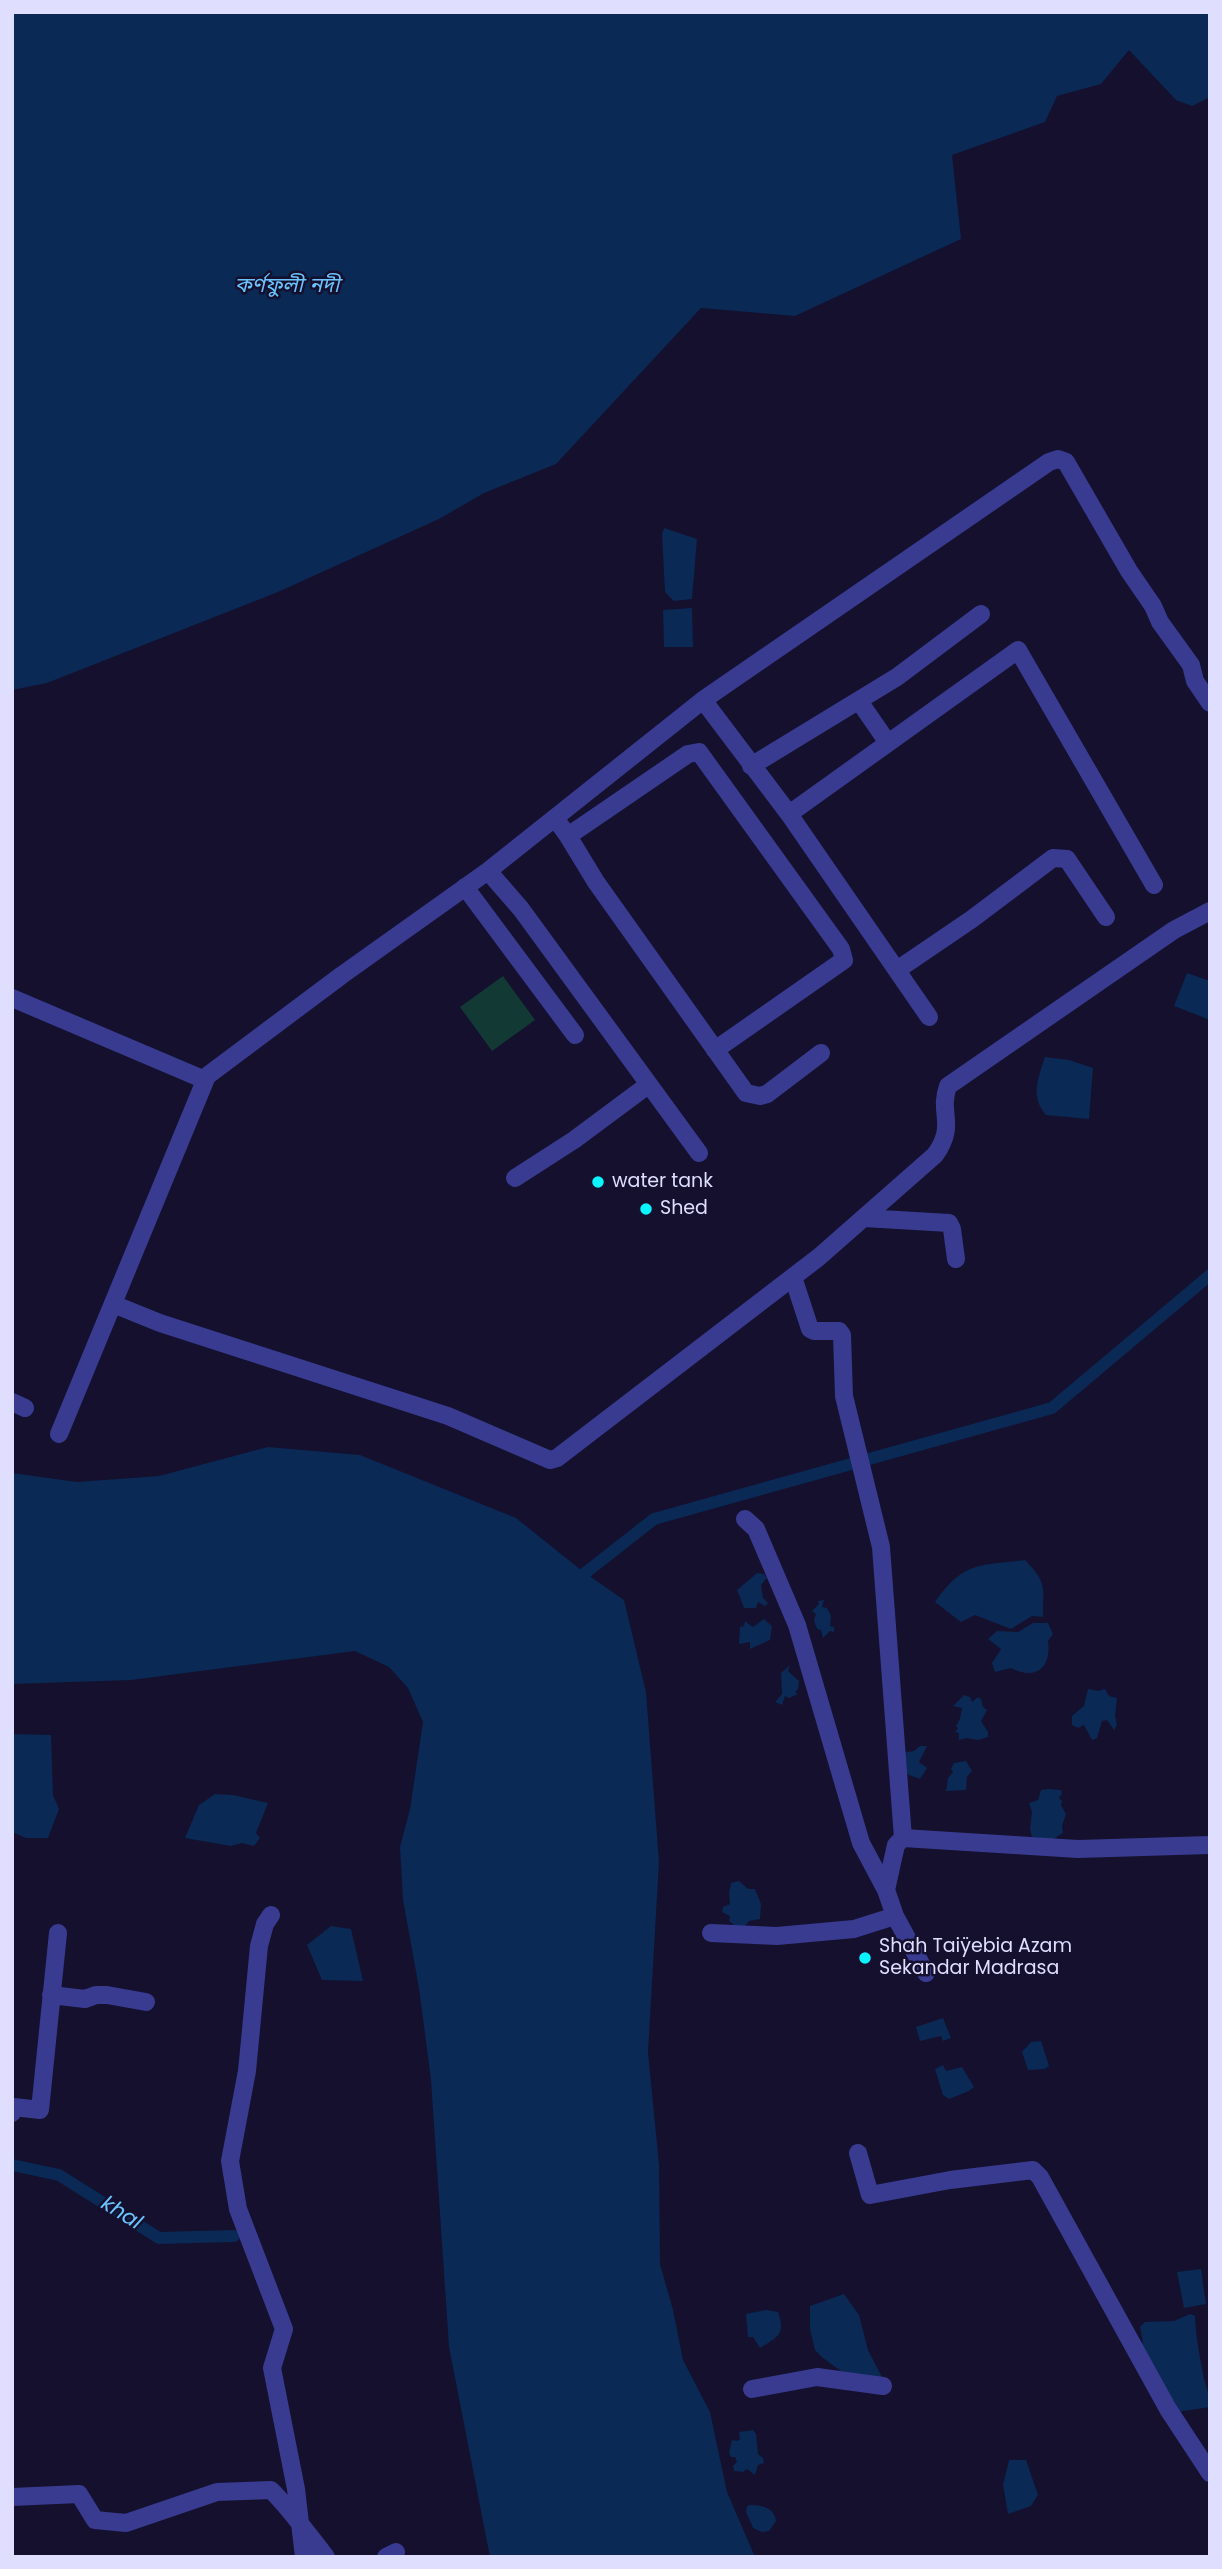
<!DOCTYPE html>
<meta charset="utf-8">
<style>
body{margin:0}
#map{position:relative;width:1222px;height:2569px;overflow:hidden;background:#14102e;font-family:Poppins,sans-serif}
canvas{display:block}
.frame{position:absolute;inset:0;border:14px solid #dfdeff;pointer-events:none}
</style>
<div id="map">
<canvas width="1222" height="2569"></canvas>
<div class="frame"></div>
</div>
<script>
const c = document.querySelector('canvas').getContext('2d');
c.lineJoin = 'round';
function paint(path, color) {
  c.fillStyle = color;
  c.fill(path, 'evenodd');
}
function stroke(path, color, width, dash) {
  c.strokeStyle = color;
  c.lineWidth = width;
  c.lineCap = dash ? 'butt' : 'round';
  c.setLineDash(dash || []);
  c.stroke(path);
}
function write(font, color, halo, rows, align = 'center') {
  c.font = font + ' Poppins,"Noto Sans Bengali",sans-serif';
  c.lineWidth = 5;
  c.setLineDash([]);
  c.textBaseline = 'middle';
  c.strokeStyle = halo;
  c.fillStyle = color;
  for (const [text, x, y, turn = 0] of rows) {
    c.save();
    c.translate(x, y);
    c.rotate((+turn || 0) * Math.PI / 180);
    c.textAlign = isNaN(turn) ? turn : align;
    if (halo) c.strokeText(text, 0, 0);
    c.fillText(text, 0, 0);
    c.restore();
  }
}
const green = new Path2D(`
 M503,976l32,44 -43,31 -32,-44z`);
const water = new Path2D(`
 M12,12h1198v85l-18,9 -16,-6 -47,-50 -28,34 -44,12 -12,26 -93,33 9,84 -166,77 -94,-8 -145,156 -72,29 -45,26 -161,73 -231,91 -35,7z
 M664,528l33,11 -5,60 -18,2 -9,-9 -3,-58z
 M692,608l1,39h-29l-1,-37z
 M1187,973l23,8v39l-36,-14z
 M1045,1057l24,3 24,8 -4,51 -43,-4c-16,-19 -8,-37 -1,-58z
 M268,1447l92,8 156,63 65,52 43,30 22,92 13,170 -11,190 11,113 1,99 13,46 10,50 27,52 17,80 28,65h-265l-41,-210 -18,-267 -12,-92 -16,-88 -3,-53 10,-38 13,-87 -15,-34 -19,-21 -34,-16 -224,29 -119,4v-211l65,9 82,-6z
 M1025,1560c23,24 18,27 18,57l-11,-1 -21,13 -36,-14 -14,7 -26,-20c29,-41 44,-36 90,-42z
 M757,1573l7,1 3,4 -6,7 2,13 5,5 -3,3 -7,-4 -2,6h-12l-7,-18z
 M824,1600l-2,7 5,1 4,8 -1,10 4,1v5l-4,-1 -7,7 -2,-8 -4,-1 -3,-9 2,-6 -4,-3 7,-7 -1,-3z
 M764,1619l8,7 -2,14 -20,9v-7l-11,2 1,-17 4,-1 1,-5 8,6z
 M1033,1623h15l5,11 -5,7c4,27 -13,40 -37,27l-16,4 -3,-9 9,-14 -13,-10 9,-8 21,1z
 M790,1665l-2,6 11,10 -1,8 -3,3 3,2 -9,4 -4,-2 -3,9 -7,-3 7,-8 -1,-21z
 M1088,1689l10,2 7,-2 4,7 8,2 -2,18 2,9 -3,5 -7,-10 -5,1 -5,17 -5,2 -8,-15 -6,3 -6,-3v-9l12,-10z
 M964,1695l6,2 2,5 6,-5 3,2 2,8 4,3 -6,11 7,11v5l-10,3 -11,-2 -8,2v-7l-4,-1 3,-4 -2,-2 4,-7 2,-11 -9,-2z
 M12,1734l39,1 2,60 6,14 -11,29h-22l-14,-6z
 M920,1746h7l-8,16 8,6 -7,11 -11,-4 -6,-5 -1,-17 12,-2z
 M966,1761l6,10 -5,6 -1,13 -20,1 2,-13 5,-6 -2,-3 3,-6z
 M1049,1789l12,1 1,4 -3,4 3,3 -1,4 5,9 -4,12 1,7 -11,7 -20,-3 -2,-8 2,-17 -3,-9 9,-3 3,-10z
 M215,1794l18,1 35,8 -12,30 4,5 -6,8 -12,-3 -11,3 -46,-8 14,-33z
 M739,1881l9,8h7l6,15 -1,15 -11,2 -4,5 -8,1 -8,-6 1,-5 -8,-4 1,-5 7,-3 -1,-11 2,-10z
 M331,1926l20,3 12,52 -41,-1 -15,-35z
 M943,2018l8,20 -8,3 -2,-5 -21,5 -4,-14z
 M1041,2041l8,25 -4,3 -17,1 -6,-18 9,-10z
 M943,2065l3,6 16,-4 12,20 -5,4 -20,8 -6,-4 -8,-26z
 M1201,2269l5,35 -22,4 -7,-36z
 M844,2294l15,21 9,35 15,29 -38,-5 -22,-16 -8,-8 -5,-21v-23z
 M766,2310l12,2c8,22 0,25 -18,36l-7,-11h-5l-2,-23z
 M1190,2314l5,2c1,22 5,42 9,63 3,10 6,17 6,28l-33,5 -38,-68 4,-1 -3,-16 5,-5 29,-1z
 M753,2430l3,4 2,20 5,4 1,5 -6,2 -3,10 -8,-6 -4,3 -9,-1 -1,-5 4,-4 -2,-5h-4l-2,-4 3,-13 5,1 3,-2 -1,-7z
 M1009,2460h17l12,35 -7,11 -23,8 -5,-29z
 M750,2505c12,0 25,3 26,16l-7,10 -7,1 -9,-4 -7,-16 1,-6z`);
const canal = new Path2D(`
 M575,1581l79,-62 398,-111 158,-133
 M12,2165l47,10 100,63 75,-2`);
const minor = new Path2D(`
 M703,700l86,114 140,203
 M859,701l29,42
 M751,766l146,-89 84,-63
 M789,814l229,-164 136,235
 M555,818l13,18 120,-82 11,-2 142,197 3,11 -129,90
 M568,836l28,46 150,211 14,3 7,-2 54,-41
 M488,871l33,38 178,244
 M465,887l110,148
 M897,970l75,-51 81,-61 14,1 39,58
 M12,998l193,82
 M515,1178l59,-38 74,-55
 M864,1218l85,5 3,6 4,30
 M793,1277l17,52 4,2h25l3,4 2,61 37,151 22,291 -7,7 -10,45
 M113,1304l47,19 288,93 102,44 7,-2 262,-201 116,-102c22,-31 3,-41 13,-69l226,-156 36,-19
 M12,1402l13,6
 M59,1434l148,-358 135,-101 146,-104 215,-171 346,-238 9,-3 8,3 63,109 24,35 7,16 31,43 4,16 15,22
 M745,1519l11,10 41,96 64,218 25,47 9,26 31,57
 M903,1838l175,11 132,-4
 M271,1915l-6,9 -6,22 -12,125 -17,90 8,48 46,120 -12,39 24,121 8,68
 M711,1933l66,3 77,-7 41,-13
 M51,1995l34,4 11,-4h11l39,7
 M12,2113l2,-6 26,3 18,-177
 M858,2153l12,42 80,-15 83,-10 7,7 128,232 42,64
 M752,2389l65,-12 66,9
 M12,2497l67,-3 16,26 31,3 91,-31 54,-2c20,20 37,44 55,67
 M386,2557l10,-5`);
const markers = [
 [598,1182,7,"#0af5ff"],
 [646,1209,7,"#0af5ff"],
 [865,1958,7,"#0af5ff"]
];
const poiNames = [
 ["water tank",612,1182],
 ["Shed",660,1209],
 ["Shah Taiÿebia Azam",879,1947],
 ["Sekandar Madrasa",879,1969]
];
const waterNames = [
 ["কর্ণফুলী নদী",287,287],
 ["khal",121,2214,32]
];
paint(green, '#133935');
paint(water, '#0a2954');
stroke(canal, '#0a2954', 12);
stroke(minor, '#383b90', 18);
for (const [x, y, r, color] of markers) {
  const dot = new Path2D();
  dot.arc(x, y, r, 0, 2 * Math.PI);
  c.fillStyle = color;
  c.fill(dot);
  stroke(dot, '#14102e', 2.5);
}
write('19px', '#dfdeff', '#14102e', poiNames, 'left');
write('italic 21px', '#6cc4ff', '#14102e', waterNames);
</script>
